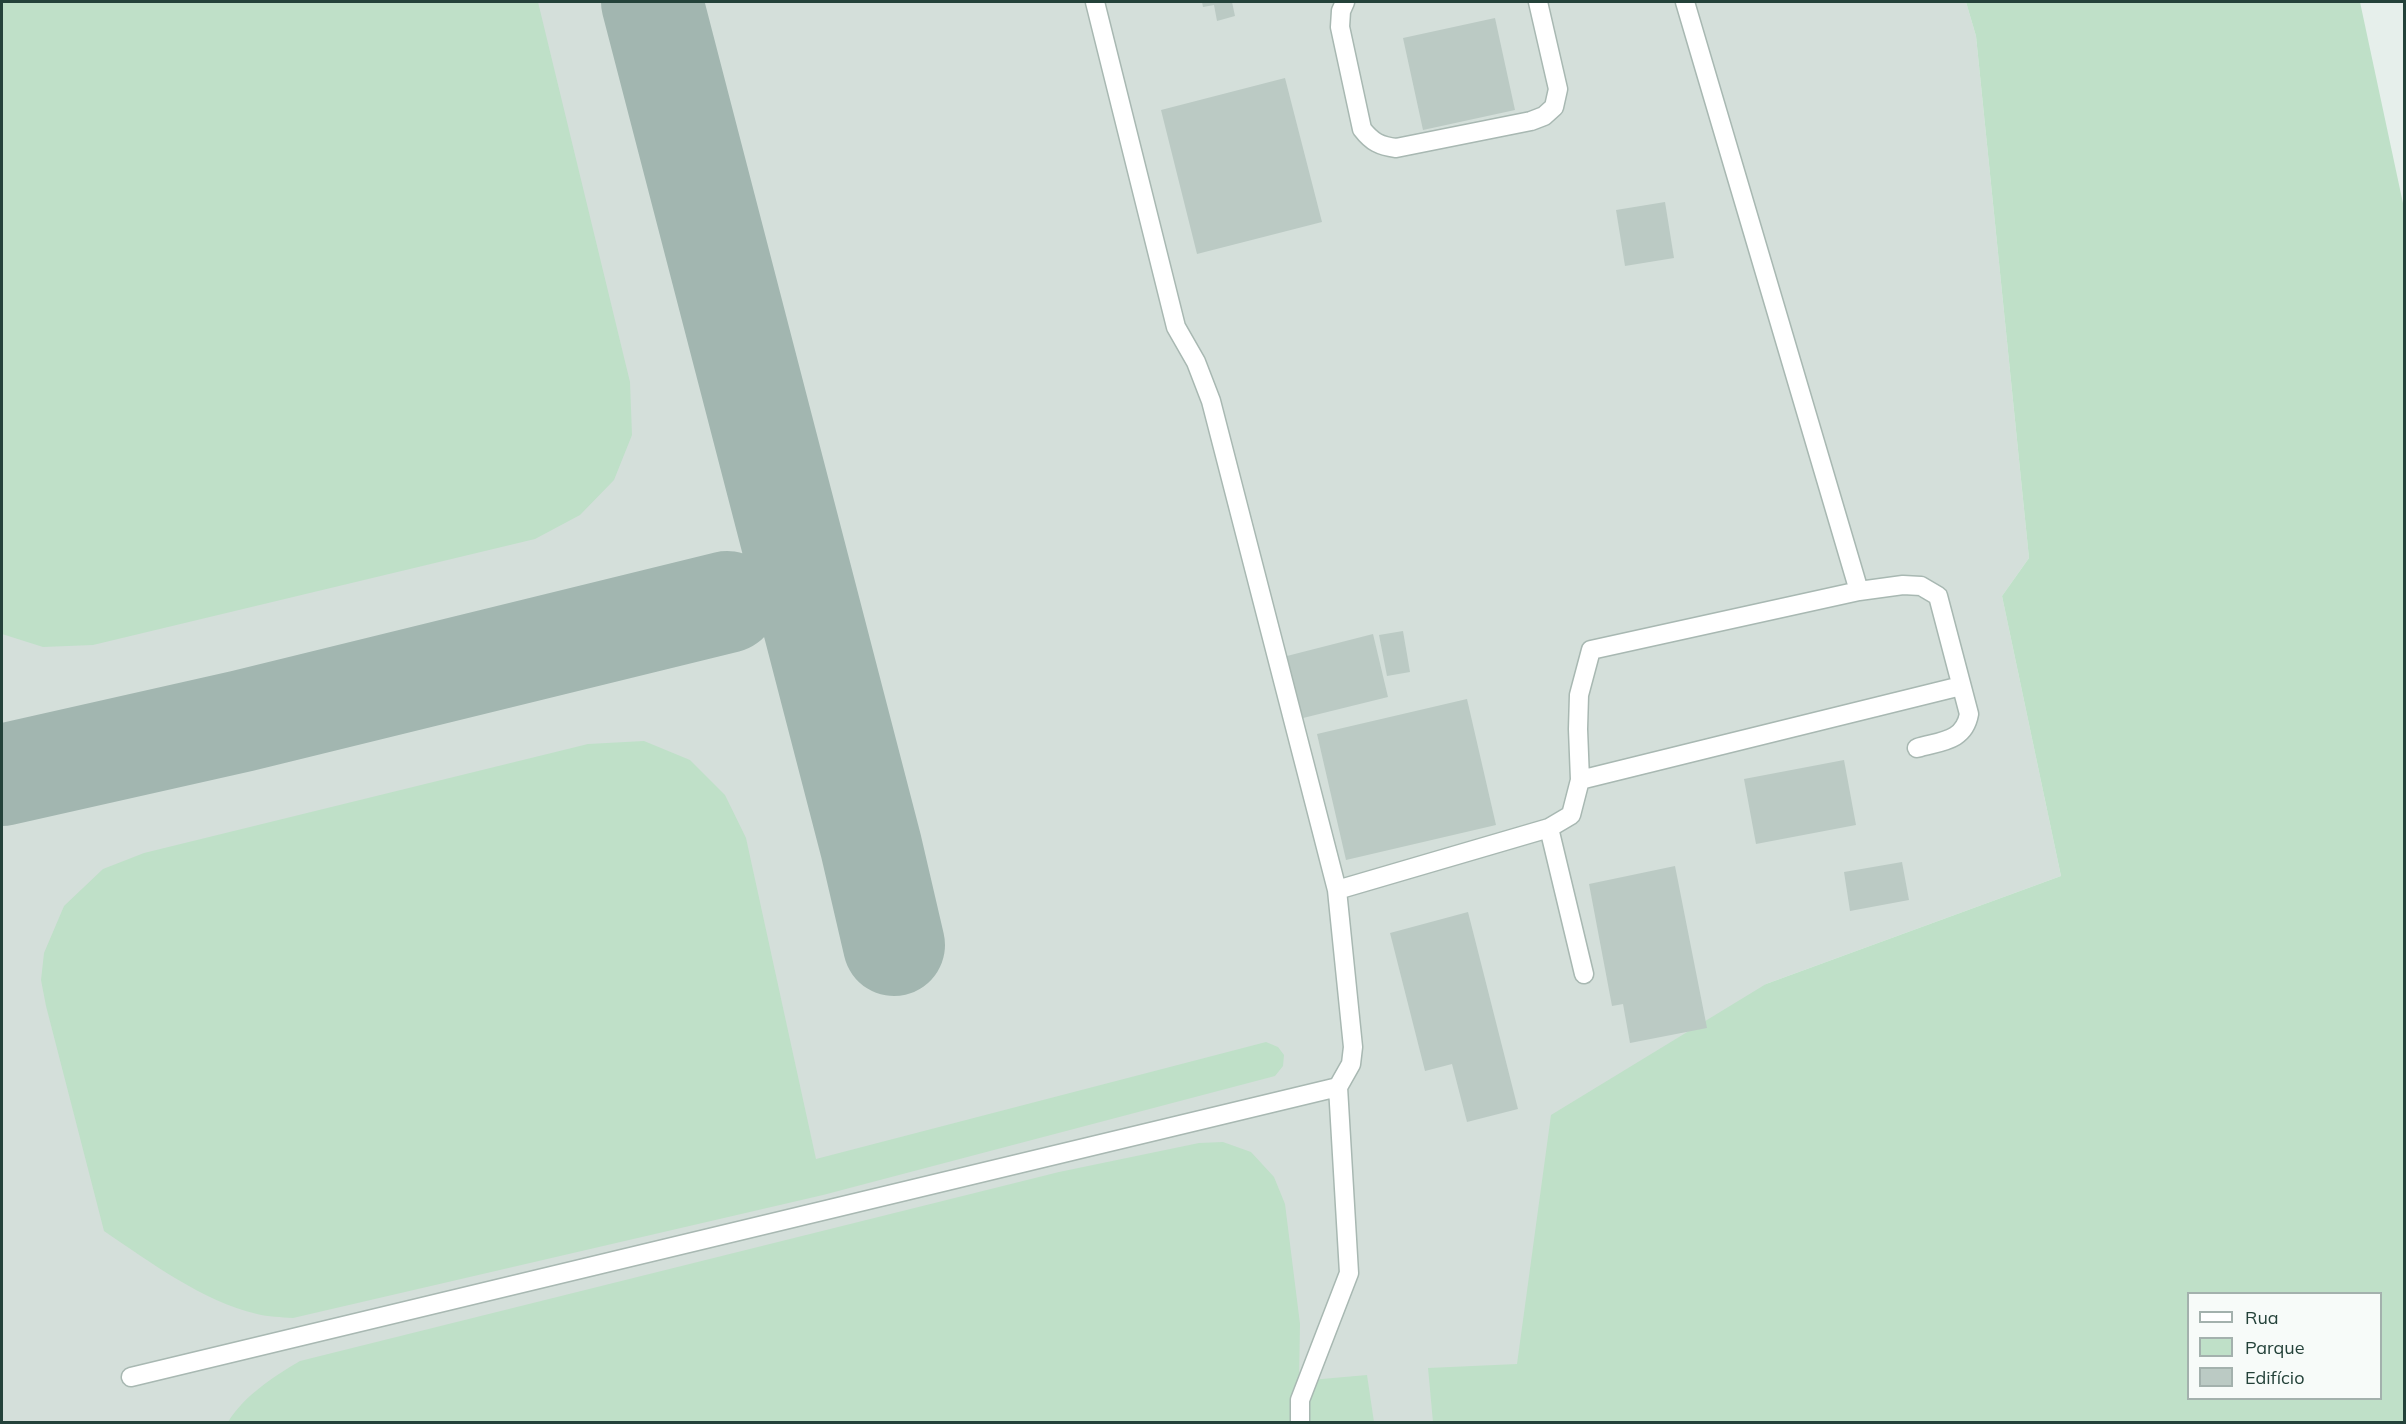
<!DOCTYPE html>
<meta charset="utf-8">
<style>
body{margin:0}
#map{position:relative;width:2406px;height:1424px;overflow:hidden;background:#e6efeb;font-family:Mulish,sans-serif}
canvas{display:block}
.frame{position:absolute;inset:0;border:3px solid #24423a;pointer-events:none}
.legend{position:absolute;left:2187px;top:1292px;width:195px;height:108px;box-sizing:border-box;background:#f7fbf9;border:2px solid #a3b1ad;margin:0;padding:8px 10px;list-style:none;font-size:18px;color:#24423a}
.legend li{display:flex;align-items:center;gap:12px;height:30px}
.legend b{width:30px;border:2px solid #a3b1ad}
</style>
<div id="map">
<canvas width="2406" height="1424"></canvas>
<div class="frame"></div>
<ul class="legend">
<li><b style="height:8px;background:#fff"></b>Rua</li>
<li><b style="height:16px;background:#bfe0c8"></b>Parque</li>
<li><b style="height:16px;background:#bbcac4"></b>Edifício</li>
</ul>
</div>
<script>
const c = document.querySelector('canvas').getContext('2d');
c.lineJoin = 'round';
function paint(path, color) {
  c.fillStyle = color;
  c.fill(path, 'evenodd');
}
function stroke(path, color, width, dash) {
  c.strokeStyle = color;
  c.lineWidth = width;
  c.lineCap = dash ? 'butt' : 'round';
  c.setLineDash(dash || []);
  c.stroke(path);
}
const built = new Path2D(`
 M2,2h1964l10,34 53,522 -27,38 59,280 -295,108 -257,438h-1507z`);
const green = new Path2D(`
 M2,2h536l92,380 2,53 -18,45 -34,35 -45,24 -442,106 -50,2 -41,-13z
 M1966,2h394l44,206v1214h-971l-5,-54 89,-4 34,-249 215,-131 295,-108 -59,-280 27,-38 -53,-522zM2188,1294h192v104h-192z
 M644,741l46,19 35,35 21,43 70,321 450,-117 12,5 6,8 -1,11 -8,10 -452,119 -530,123c-12,-1 -25,-1 -36,-4 -55,-13 -107,-52 -153,-83l-58,-225 -5,-26 3,-27 20,-47 39,-37 41,-16 444,-109z
 M1223,1142l28,10 23,25 11,27 15,120 -1,57 68,-6 7,47h-1146c17,-27 45,-45 72,-61l759,-189 140,-29z`);
const taxiway = new Path2D(`
 M652,2l219,844 23,99
 M2,775l240,-54 485,-119`);
const building = new Path2D(`
 M1202,2h30l3,14 -18,5 -3,-16 -11,2z
 M1495,18l20,92 -92,20 -20,-92z
 M1285,78l37,144 -125,32 -36,-144z
 M1665,202l9,56 -49,8 -9,-56z
 M1403,631l7,41 -23,4 -8,-41z
 M1373,634l15,63 -89,22 -16,-62z
 M1467,699l29,126 -150,35 -29,-126z
 M1844,760l12,65 -100,19 -12,-65z
 M1902,862l7,38 -59,11 -6,-39z
 M1675,866l32,162 -77,15 -7,-39 -11,2 -23,-122z
 M1468,912l50,197 -51,13 -15,-58 -27,7 -35,-138z`);
const minor = new Path2D(`
 M1095,2l81,325 20,35 15,39 126,489
 M1345,2l-4,9 -1,16 22,102c10,13 18,17 34,19l135,-27 13,-5 10,-9 4,-18 -20,-87
 M1685,2l174,589
 M1580,780l381,-94
 M1549,828l35,146
 M131,1377l1207,-290 13,-23 2,-17 -16,-157 212,-62 22,-13 9,-35 -2,-51 1,-34 12,-45 268,-59 44,-6 18,1 17,10 31,118c-5,28 -29,27 -52,34
 M1300,1422v-22l49,-127 -11,-186`);
paint(built, '#d4dfda');
paint(green, '#bfe0c8');
stroke(taxiway, '#a2b6b0', 102);
paint(building, '#bbcac4');
stroke(minor, '#a8b8b2', 21);
stroke(minor, '#fff', 18);
</script>
